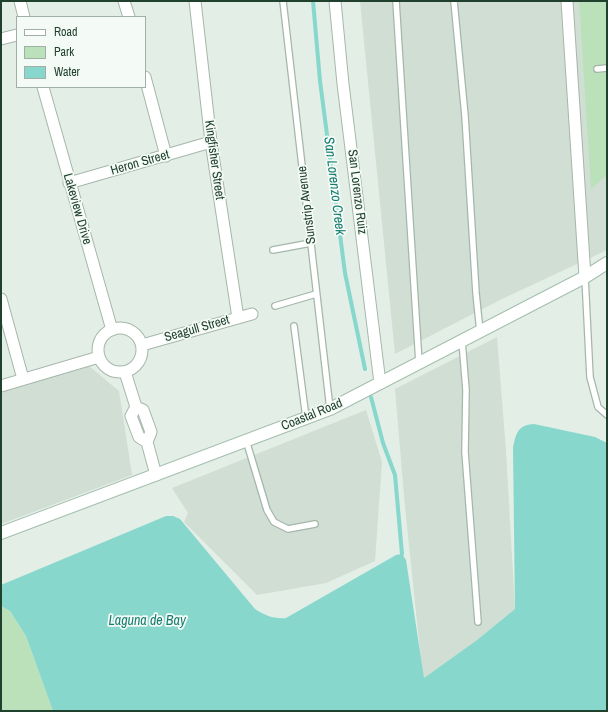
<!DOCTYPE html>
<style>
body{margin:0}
#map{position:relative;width:608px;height:712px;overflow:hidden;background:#e3eee6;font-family:"Archivo Narrow",sans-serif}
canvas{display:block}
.frame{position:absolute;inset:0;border:2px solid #21412f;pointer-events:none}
.legend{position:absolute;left:16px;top:16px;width:130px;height:72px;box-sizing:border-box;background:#f4faf5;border:1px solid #a0b0a6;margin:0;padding:5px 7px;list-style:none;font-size:12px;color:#21412f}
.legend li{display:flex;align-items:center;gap:8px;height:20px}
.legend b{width:20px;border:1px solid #a0b0a6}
</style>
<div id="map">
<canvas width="608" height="712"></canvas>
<div class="frame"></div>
<ul class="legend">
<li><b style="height:5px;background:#fff"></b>Road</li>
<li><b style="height:11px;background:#bbe1ba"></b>Park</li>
<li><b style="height:11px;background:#87d7cc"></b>Water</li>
</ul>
</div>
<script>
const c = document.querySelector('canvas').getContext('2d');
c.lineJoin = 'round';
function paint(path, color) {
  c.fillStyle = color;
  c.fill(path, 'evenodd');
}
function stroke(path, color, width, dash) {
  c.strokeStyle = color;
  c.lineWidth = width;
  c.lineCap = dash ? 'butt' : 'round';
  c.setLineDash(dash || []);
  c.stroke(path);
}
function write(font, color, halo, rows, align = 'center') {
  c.font = font + ' "Archivo Narrow",sans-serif';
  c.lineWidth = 3.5;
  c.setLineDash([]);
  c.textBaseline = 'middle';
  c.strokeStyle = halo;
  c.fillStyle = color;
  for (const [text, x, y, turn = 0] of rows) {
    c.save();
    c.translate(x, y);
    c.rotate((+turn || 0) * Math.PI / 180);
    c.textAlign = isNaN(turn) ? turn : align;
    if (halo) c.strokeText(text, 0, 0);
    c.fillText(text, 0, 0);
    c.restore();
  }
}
const built = new Path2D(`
 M360,1h247v249l-107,50 -105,54z
 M497,337l9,114 9,158 -38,31 -54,39 -18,-172 -10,-118z
 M89,366l30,25 13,84 -131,49v-132z
 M366,410l16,52 -7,99 -49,22 -69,12 -73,-73 4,-9 -16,-25z`);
const green = new Path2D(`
 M579,1h28v174l-16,14z
 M1,606l9,5 16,25 27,75h-52z`);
const water = new Path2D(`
 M534,424l61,13 12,6v268h-554l-27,-75 -16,-25 -9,-5v-21l165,-69h7l7,3 75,90c11,7 19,10 31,9l110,-63 6,-1 4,6 18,118 53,-38 38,-31 -2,-161c3,-15 5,-23 21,-24z`);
const stream = new Path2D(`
 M313,1l7,80 25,192 20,96
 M371,397l12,46 12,32 7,79`);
const lane = new Path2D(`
 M283,1l47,408
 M396,1l23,362
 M454,1l11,115 11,177 4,39
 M597,69l10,-1
 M273,250l38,-7
 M585,277l5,100 8,30 9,8
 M275,306l41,-12
 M294,326l12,92
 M462,341l4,49 -1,62 13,170
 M246,440l21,70 7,12 14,7 27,-5`);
const street = new Path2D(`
 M20,1l4,16
 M124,1l5,16
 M195,1l16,141 27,176
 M335,1l8,83 37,299
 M567,1l18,276
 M1,39l16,-4
 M145,77l21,79
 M43,87l69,243
 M69,183l142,-41
 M1,299l22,80
 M98 350a22 22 0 1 1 44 0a22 22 0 1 1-44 0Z
 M142,345l110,-31
 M125,372l11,35
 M1,386l98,-29
 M136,407l7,3 8,22 -4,10 9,33
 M136,407l-5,9 8,21 8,5`);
const secondary = new Path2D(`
 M1,533l329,-124 255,-132 22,-14`);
const streetNames = [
 ["Kingfisher Street",214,160,82],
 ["Heron Street",140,163,-16],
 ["San Lorenzo Ruiz",357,192,83],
 ["Sunstrip Avenue",307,205,-97],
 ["Lakeview Drive",77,209,74],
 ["Seagull Street",197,329,-16],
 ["Coastal Road",312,415,-22]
];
const waterNames = [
 ["San Lorenzo Creek",334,186,83],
 ["Laguna de Bay",147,621]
];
paint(built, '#d1ded4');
paint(green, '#bbe1ba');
paint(water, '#87d7cc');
stroke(stream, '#87d7cc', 4);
stroke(lane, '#a5b7ab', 8);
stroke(street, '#a5b7ab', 13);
stroke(secondary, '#a3bead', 14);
stroke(lane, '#fff', 5.5);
stroke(street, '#fff', 11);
stroke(secondary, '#fff', 12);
write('13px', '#21412f', '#f4faf5', streetNames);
write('italic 14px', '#157d70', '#f4faf5', waterNames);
</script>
